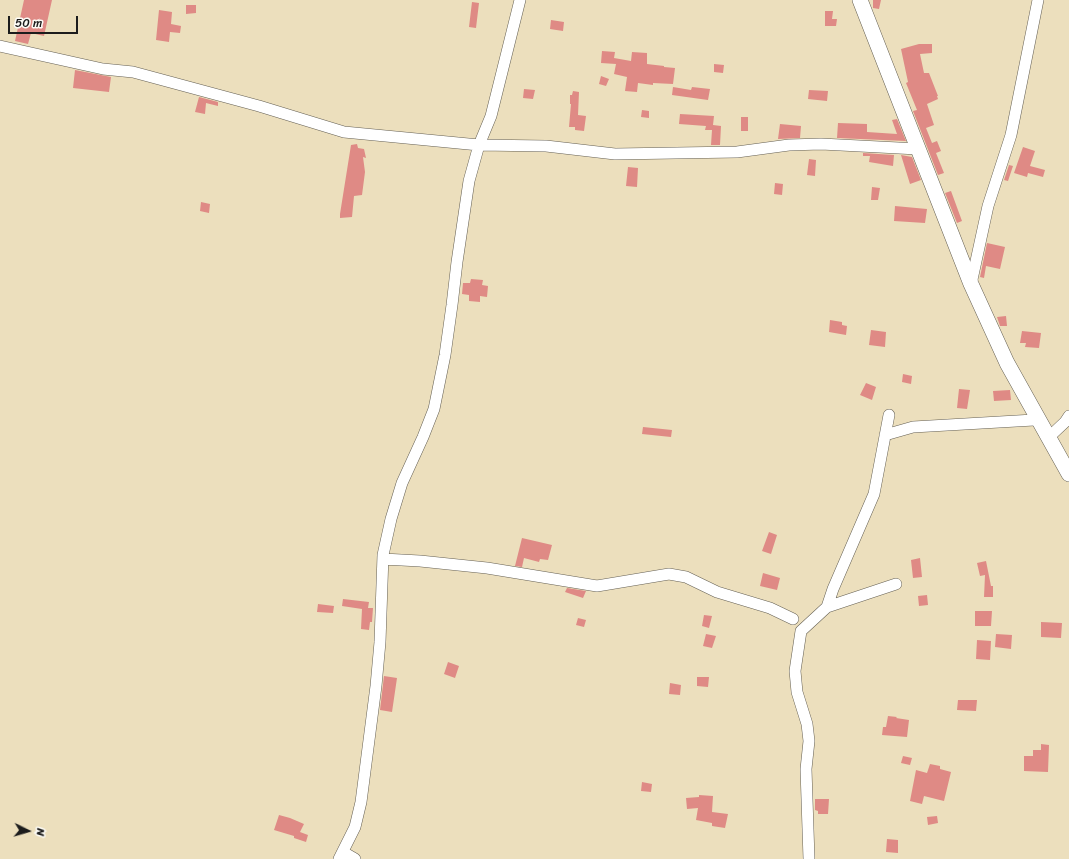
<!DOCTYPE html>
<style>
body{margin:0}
#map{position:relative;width:1069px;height:859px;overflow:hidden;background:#ecdfbd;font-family:Sriracha,sans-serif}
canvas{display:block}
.north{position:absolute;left:8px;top:811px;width:40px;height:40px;-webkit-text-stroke:3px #fdfcf7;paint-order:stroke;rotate:95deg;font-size:11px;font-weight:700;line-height:16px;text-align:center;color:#1c1c1c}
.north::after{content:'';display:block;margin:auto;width:14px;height:18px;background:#1c1c1c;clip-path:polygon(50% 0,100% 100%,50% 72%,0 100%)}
.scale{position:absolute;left:8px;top:16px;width:70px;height:18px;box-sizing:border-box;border:2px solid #1c1c1c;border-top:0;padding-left:5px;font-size:12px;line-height:14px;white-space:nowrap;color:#1c1c1c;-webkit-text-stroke:3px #fdfcf7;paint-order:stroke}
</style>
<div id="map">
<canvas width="1069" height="859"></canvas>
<div class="north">N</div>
<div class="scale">50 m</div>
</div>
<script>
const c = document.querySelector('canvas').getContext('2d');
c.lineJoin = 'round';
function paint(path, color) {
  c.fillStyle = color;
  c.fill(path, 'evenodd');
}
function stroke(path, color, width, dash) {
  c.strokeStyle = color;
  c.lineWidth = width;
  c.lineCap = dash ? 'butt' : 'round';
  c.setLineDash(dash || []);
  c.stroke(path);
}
const building = new Path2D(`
 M24,0h28l-8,36 -13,-3 -3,11 -13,-3z
 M873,0h8l-2,9 -6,-1z
 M472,2l7,1 -3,25 -7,-1z
 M186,5h10v8l-10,1z
 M159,10l13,2 -1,12 10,2 -1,7 -10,-1 -1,10 -13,-2z
 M825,11h8l-1,8h5l-1,7h-11z
 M551,20l13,2 -1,9 -13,-2z
 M919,44h13v9l-12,1 4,19h5l9,23h-1l1,3 -11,5 7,21 -8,3 6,15 5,-2 4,10 -5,2 8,20 -6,2 -25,-64 4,-1 -11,-27 2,-1 -7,-33z
 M602,51l13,1 -1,6 17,3 1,-9 15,1v11l17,2v1l11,1 -2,16 -20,-1v2l-15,-2 -1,9 -12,-1 2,-14 -13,-3 2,-10 -15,-1z
 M714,64l10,1 -1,8 -9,-1z
 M75,70l36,7 -2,15 -36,-4z
 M601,76l8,3 -3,7 -7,-2z
 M673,87l18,3 1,-3 18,2 -2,11 -36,-5z
 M524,89l11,1 -2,9 -10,-1z
 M809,90l19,1 -1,10 -19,-2z
 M573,91l6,1 -1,23 8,1 -2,15 -9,-1v-3h-6l2,-23h-1v-9h2z
 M199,97l19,5v4l-12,-3 -1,11 -10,-2z
 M642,110l7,1v7l-8,-1z
 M680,114l34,2 -1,9 8,1 -1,19h-9l1,-15h-7l1,-4 -27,-2z
 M741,117h7v14h-7z
 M897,119l9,22 -69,-3 1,-15 29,1v8l30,2 -5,-14z
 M780,124l21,2 -1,12 -22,1z
 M357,144l1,4 6,1 2,9 -3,-1 2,15 -3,23 -8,1 -2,21 -12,1v-4l11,-69z
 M1023,147l12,4 -5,15 15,4 -2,7 -15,-4 -1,4 -13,-4z
 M863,153l31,2 -1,11 -24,-4 1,-6h-7z
 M901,155l11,2 9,23 -11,4z
 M809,159l7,1 -1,16 -8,-1z
 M1009,165l4,1 -5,15 -4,-1z
 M628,167l10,1 -1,19 -11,-1z
 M775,183l8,1 -1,11 -8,-1z
 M872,187l8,1 -2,12h-7z
 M951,191l11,30 -5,2 -12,-30z
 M201,202l9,2 -1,9 -9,-2z
 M895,206l32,3 -2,14 -31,-2z
 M987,243l18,4 -5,22 -14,-3 -2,12 -4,-1z
 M471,279l12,1 -1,5 6,1 -1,11 -7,-1v6l-11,-1v-6l-7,-1 1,-11h7z
 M1006,316l1,10h-7l-3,-9z
 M830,320l12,2v3l5,1 -1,9 -17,-3z
 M871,330l15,2 -1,15 -16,-2z
 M1022,331l19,2 -2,15 -14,-1 1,-4h-6z
 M903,374l9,2 -1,8 -9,-2z
 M866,383l10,4 -4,13 -12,-5z
 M959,389l11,1 -3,19 -10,-1z
 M1010,390l1,10 -17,1 -1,-10z
 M643,427l29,3 -1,7 -29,-3z
 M769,532l8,3 -6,19 -9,-3z
 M522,538l30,7 -4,15 -8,-1 -1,3 -15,-4 -2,9 -7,-1z
 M920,558l2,19 -9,1 -2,-18z
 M986,561l5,25h2v11h-9l1,-22 -5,1 -3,-13z
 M763,573l17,5 -3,12 -17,-4z
 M567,588l19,3 -3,7 -18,-6z
 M927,595l1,10 -9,1 -1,-10z
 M343,599l26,3 -1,6h5l-1,14h-2l-1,8 -8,-1 1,-20 -20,-3z
 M318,604l16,2 -1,7 -16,-1z
 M975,611h17l-1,15h-16z
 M704,615l8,1 -3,12 -7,-2z
 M578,618l8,2 -2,7 -8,-2z
 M1041,622l21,1 -1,15 -20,-1z
 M706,634l10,2 -4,12 -9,-2z
 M996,634l16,1 -1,14 -16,-2z
 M977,640l14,1 -1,19 -14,-1z
 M448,662l11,4 -4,12 -11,-4z
 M384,676l13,2 -5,34 -12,-2z
 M697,677h12l-1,10 -11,-1z
 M670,683l11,2 -1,10 -11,-1z
 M958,700h19l-1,11 -19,-1z
 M888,716l9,1 -1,1 13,2 -2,17 -25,-2 1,-8h3z
 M1041,744l8,1 -1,27 -24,-1v-15h9v-6h8z
 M903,756l9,2 -2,7 -9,-2z
 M930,764l10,2v3l11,3 -7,29 -20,-5 -2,8 -12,-3 6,-31 11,3z
 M642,782l10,2 -1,8 -10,-1z
 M699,795l14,1 -1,16 16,2 -3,14 -13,-2v-3l-16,-3 2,-12 -11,1 -1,-11 13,-1z
 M815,799h14l-1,15h-10v-3l-3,-1z
 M279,815l11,3 14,6 -4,8 8,3 -2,7 -12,-4v-2l-20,-6z
 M937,816l1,7 -10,2 -1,-8z
 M887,839l11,1v13l-12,-1z`);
const minor = new Path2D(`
 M0,46l103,23 30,3 126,34 85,26 135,13 67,1 69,8 122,-2 52,-7 32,-1 97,5
 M971,284l17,-78 23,-71 27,-135
 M885,435l28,-8 121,-7
 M1048,438l17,-16 4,-6
 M383,559l37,2 67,7 110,18 72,-12 17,3 31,15 53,16 23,11
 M827,607l6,-18 41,-95 15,-79
 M343,852l12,7
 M339,859l16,-32 6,-25 15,-116 4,-44 3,-87 8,-36 11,-36 21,-46 11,-28 11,-54 7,-50 5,-43 12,-81 10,-36 12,-29 29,-116
 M809,859l-3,-90 3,-28 -2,-17 -10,-32 -2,-21 6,-40 26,-24 69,-23`);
const secondary = new Path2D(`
 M860,0l111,284 36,79 62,111`);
paint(building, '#df8a85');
stroke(minor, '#656054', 12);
stroke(secondary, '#656054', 16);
stroke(minor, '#fff', 11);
stroke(secondary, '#fff', 15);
</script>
